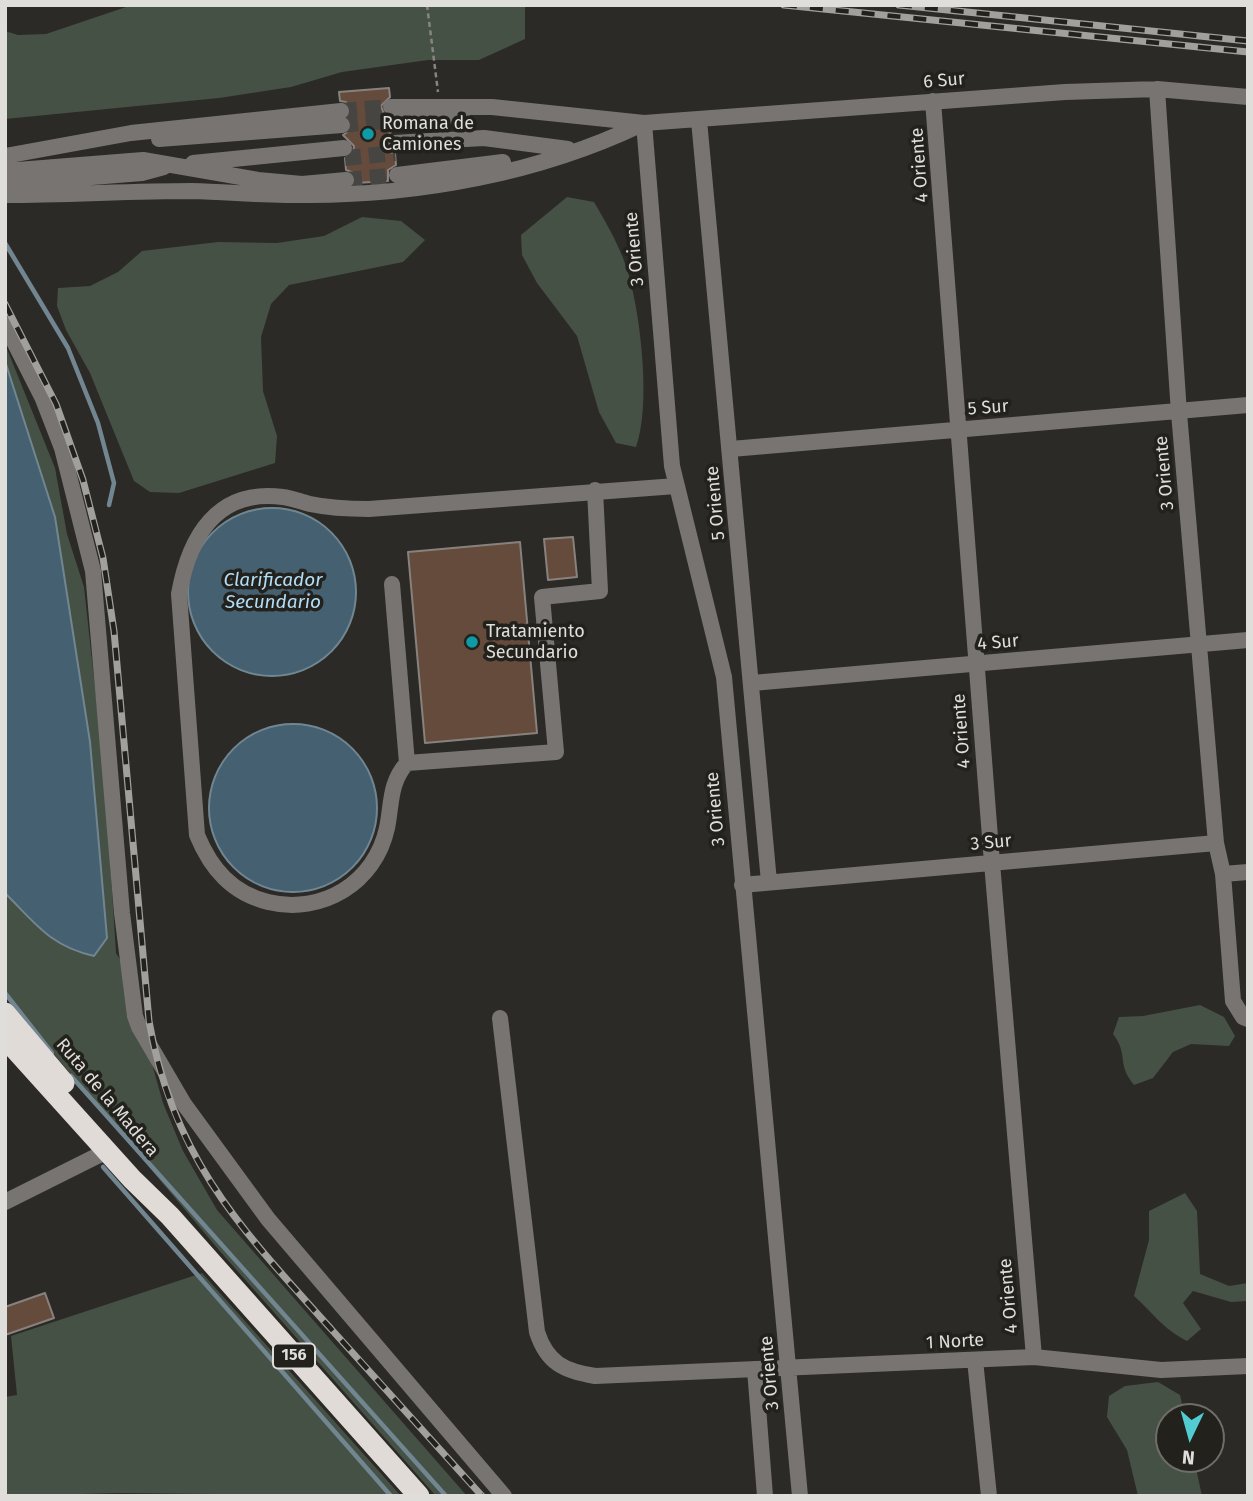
<!DOCTYPE html>
<style>
body{margin:0}
#map{position:relative;width:1253px;height:1501px;overflow:hidden;background:#2c2a26;font-family:"Fira Sans",sans-serif}
canvas{display:block}
.frame{position:absolute;inset:0;border:7px solid #dfdedb;pointer-events:none}
.north{position:absolute;left:1155px;top:1403px;width:70px;height:70px;box-sizing:border-box;background:#23211c;border:2px solid #6e6d68;border-radius:50%;rotate:185deg;font-size:19px;font-weight:700;line-height:28px;text-align:center;color:#dfdedb}
.north::after{content:'';display:block;margin:auto;width:24px;height:32px;background:#51ccd1;clip-path:polygon(50% 0,100% 100%,50% 72%,0 100%)}
</style>
<div id="map">
<canvas width="1253" height="1501"></canvas>
<div class="frame"></div>
<div class="north">N</div>
</div>
<script>
const c = document.querySelector('canvas').getContext('2d');
c.lineJoin = 'round';
function paint(path, color) {
  c.fillStyle = color;
  c.fill(path, 'evenodd');
}
function stroke(path, color, width, dash) {
  c.strokeStyle = color;
  c.lineWidth = width;
  c.lineCap = dash ? 'butt' : 'round';
  c.setLineDash(dash || []);
  c.stroke(path);
}
function write(font, color, halo, rows, align = 'center') {
  c.font = font + ' "Fira Sans",sans-serif';
  c.lineWidth = 7;
  c.setLineDash([]);
  c.textBaseline = 'middle';
  c.strokeStyle = halo;
  c.fillStyle = color;
  for (const [text, x, y, turn = 0] of rows) {
    c.save();
    c.translate(x, y);
    c.rotate((+turn || 0) * Math.PI / 180);
    c.textAlign = isNaN(turn) ? turn : align;
    if (halo) c.strokeText(text, 0, 0);
    c.fillText(text, 0, 0);
    c.restore();
  }
}
const green = new Path2D(`
 M132,5h393v34l-46,21h-51l-86,12 -51,15 -72,11 -214,21v-88l13,4 28,-1z
 M567,197l27,5c14,24 28,48 35,74 12,43 22,130 7,171l-20,-4 -17,-31 -22,-76 -40,-53 -15,-28 -1,-20z
 M362,217l39,4 24,19 -22,22 -114,23 -18,19 -10,33 2,54 14,45 -2,27 -96,30 -29,-1 -16,-11 -44,-108 -24,-43 -9,-24 1,-18 32,-2 28,-14 24,-21 76,-9 59,1 47,-7z
 M5,344l50,124 12,66 17,53 21,193 11,173 9,15 38,135 20,48 34,59 250,286h-31l-218,-247 -213,-253v-103l8,9 93,35 -16,-195 -35,-225 -50,-156z
 M1200,1005l24,12 11,19 -6,10 -38,-2 -18,8 -20,26 -19,7c-18,-22 -5,-30 -21,-51l6,-17 24,-1z
 M1185,1193l12,18 3,63 29,12 19,-3v18l-17,1 -38,-11 -10,12 18,26 -14,12c-24,-12 -34,-28 -53,-45l15,-56v-29z
 M202,1273l199,223 -281,-3 -115,3v-99l12,-2 -6,-59z
 M1158,1382l22,13 5,22h-16v42h25l8,37h-64l-11,-46 -20,-33 2,-21 16,-10z`);
const water = new Path2D(`
 M5,361l50,156 35,225 17,196 -13,18c-44,-10 -58,-32 -89,-63z
 M188 592a84 84 0 1 1 168 0a84 84 0 1 1-168 0Z
 M209 808a84 84 0 1 1 168 0a84 84 0 1 1-168 0Z`);
const stream = new Path2D(`
 M5,243l63,105 30,75 16,60 -5,22
 M5,993l47,60
 M71,1076l375,420
 M103,1167l288,329`);
const building = new Path2D(`
 M389,88l1,9 -9,9 3,8 -2,7 5,8 6,1 -8,8 -1,6 5,8 6,1 1,12 -8,5v11l-32,2 -2,-10 -8,-3 -1,-12 8,-5 1,-7 -11,-11 9,-6 -3,-12 2,-8 -5,-7 -6,-1 -1,-9z
 M573,537l4,40 -29,3 -4,-41z
 M520,542l17,191 -112,10 -17,-191z
 M45,1293l9,25 -49,17v-28z`);
const minorTunnel = new Path2D(`
 M341,111l50,-4
 M342,125l50,-5
 M345,158l50,-5
 M346,180l51,-5`);
const path = new Path2D(`
 M427,5l11,87`);
const minor = new Path2D(`
 M1157,89l22,324 37,430 7,31 10,127 10,16 5,2
 M933,101l59,762 42,494
 M391,107h101l152,16 421,-31 92,-3 91,8
 M392,120l70,-5
 M699,120l70,762
 M644,123l28,343 52,211 76,819
 M159,139l183,-14
 M394,143l90,-5 84,11
 M5,156l126,-23 210,-22
 M193,163l151,-15
 M5,171l138,-11 115,20 44,4 44,-4
 M397,175l106,-13
 M5,184l137,-11 22,-6
 M5,195c62,0 125,-4 187,-4 39,1 78,5 117,4 111,0 230,-22 331,-70
 M5,324l38,75 19,49 31,123 29,342 13,103 4,11 45,77 84,115 236,277
 M731,449l517,-44
 M392,584l15,179 149,-11 -14,-155 58,-6 -5,-101
 M752,683l496,-43
 M407,763c-18,20 -15,41 -20,65 -12,55 -65,87 -119,74 -36,-9 -57,-33 -71,-67l-18,-241c10,-57 38,-106 104,-97 9,1 18,5 27,7 19,4 39,5 59,5l307,-23
 M1223,874l25,-2
 M742,885l474,-42
 M500,1018l37,314c10,31 27,39 58,44l439,-19 127,13 87,-4
 M5,1202l102,-51
 M975,1360l14,136
 M755,1369l10,127`);
const highway = new Path2D(`
 M5,1013l59,70
 M5,1038l127,141 38,37 249,280`);
const rail = new Path2D(`
 M784,5l464,47
 M899,5l349,36
 M5,304l51,100 27,76 20,78 11,73 35,390c24,138 93,209 183,309 50,55 100,111 150,166`);
const markers = [
 [368,134,7,"#0f9aa8"],
 [472,642,7,"#0f9aa8"]
];
const shields = [
 [294,1356,42]
];
const shieldNames = [
 ["156",294,1356]
];
const streetNames = [
 ["6 Sur",944,81,-5],
 ["4 Oriente",920,165,-94],
 ["3 Oriente",635,249,-95],
 ["5 Sur",988,408,-4],
 ["3 Oriente",1165,473,-95],
 ["5 Oriente",716,503,-95],
 ["4 Sur",998,643,-5],
 ["4 Oriente",962,731,-94],
 ["3 Oriente",716,809,-95],
 ["3 Sur",991,843,-5],
 ["Ruta de la Madera",107,1098,50],
 ["4 Oriente",1009,1296,-95],
 ["1 Norte",955,1342,-3],
 ["3 Oriente",770,1373,-95]
];
const poiNames = [
 ["Romana de",382,124],
 ["Camiones",382,145],
 ["Tratamiento",486,632],
 ["Secundario",486,653]
];
const waterNames = [
 ["Clarificador",273,581],
 ["Secundario",273,603]
];
paint(green, '#455144');
paint(water, '#446071');
stroke(water, '#728691', 2);
stroke(stream, '#728691', 4.5);
paint(building, '#654b3c');
stroke(building, '#88827e', 2);
stroke(minorTunnel, '#474541', 16, [16, 8]);
stroke(path, '#878582', 2.5, [5, 3.5]);
stroke(minor, '#777472', 16);
stroke(highway, '#e1dbd7', 21);
stroke(rail, '#a1a09c', 7);
stroke(rail, '#23211c', 4.5, [13]);
for (const [x, y, r, color] of markers) {
  const dot = new Path2D();
  dot.arc(x, y, r, 0, 2 * Math.PI);
  c.fillStyle = color;
  c.fill(dot);
  stroke(dot, '#23211c', 2.5);
}
for (const [x, y, w] of shields) {
  const box = new Path2D();
  box.roundRect(x - w / 2, y - 12.5, w, 25, 5);
  c.fillStyle = '#23211c';
  c.fill(box);
  stroke(box, '#dfdedb', 2);
}
write('bold 16px', '#dfdedb', null, shieldNames);
write('18px', '#dfdedb', '#23211c', streetNames);
write('18px', '#dfdedb', '#23211c', poiNames, 'left');
write('italic 19px', '#b2ddf7', '#23211c', waterNames);
</script>
